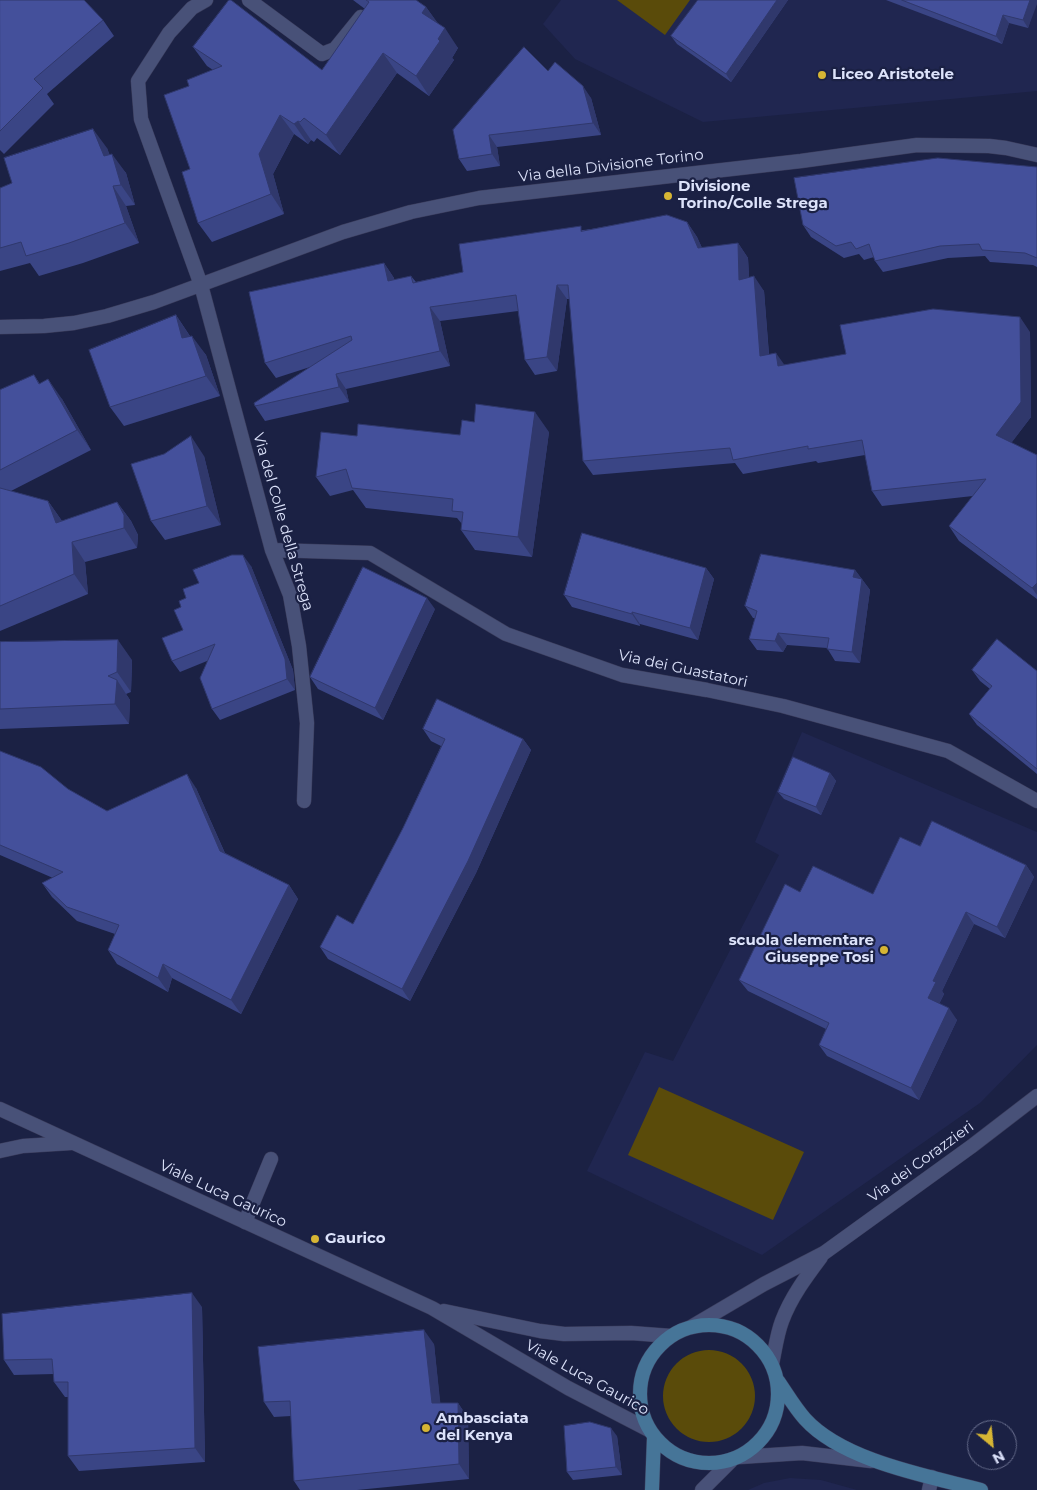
<!DOCTYPE html>
<style>
body{margin:0}
#map{position:relative;width:1037px;height:1490px;overflow:hidden;background:#1b2144;font-family:Montserrat,sans-serif}
canvas{display:block}
.north{position:absolute;left:967px;top:1420px;width:50px;height:50px;box-sizing:border-box;background:#1b2144;border:1px solid #686e8d;border-radius:50%;rotate:152deg;font-size:14px;font-weight:700;line-height:20px;text-align:center;color:#dce2fa}
.north::after{content:'';display:block;margin:auto;width:18px;height:22px;background:#d6b534;clip-path:polygon(50% 0,100% 100%,50% 72%,0 100%)}
</style>
<div id="map">
<canvas width="1037" height="1490"></canvas>
<div class="north">N</div>
</div>
<script>
const c = document.querySelector('canvas').getContext('2d');
c.lineJoin = 'round';
function paint(path, color) {
  c.fillStyle = color;
  c.fill(path, 'evenodd');
}
function stroke(path, color, width, dash) {
  c.strokeStyle = color;
  c.lineWidth = width;
  c.lineCap = dash ? 'butt' : 'round';
  c.setLineDash(dash || []);
  c.stroke(path);
}
function write(font, color, halo, rows, align = 'center') {
  c.font = font + ' Montserrat,sans-serif';
  c.lineWidth = 4.5;
  c.setLineDash([]);
  c.textBaseline = 'middle';
  c.strokeStyle = halo;
  c.fillStyle = color;
  for (const [text, x, y, turn = 0] of rows) {
    c.save();
    c.translate(x, y);
    c.rotate((+turn || 0) * Math.PI / 180);
    c.textAlign = isNaN(turn) ? turn : align;
    if (halo) c.strokeText(text, 0, 0);
    c.fillText(text, 0, 0);
    c.restore();
  }
}
const built = new Path2D(`
 M561,0h476v91l-334,31 -128,-63 -32,-35z
 M802,732l235,100v213l-57,58 -218,152 -175,-84 58,-119 28,9 106,-206 -24,-13z
 M790,1478l31,2 36,10h-109l16,-7z`);
const green = new Path2D(`
 M617,0h73l-25,35z
 M659,1087l145,65 -31,68 -145,-65z
 M663 1396a46 46 0 1 1 92 0a46 46 0 1 1-92 0Z`);
const service = new Path2D(`
 M245,1222l26,-63
 M929,1490l3,-13`);
const minor = new Path2D(`
 M206,0l-14,8 -23,25 -31,48 3,38 60,166 71,265 18,45 9,51 8,77 -3,78
 M249,0l73,54 13,-5 26,-32
 M0,327l44,-1 30,-3 33,-7 47,-14 189,-70 68,-20 68,-14 322,-37 116,-16 72,1 17,2 31,7
 M272,550l98,3 136,81 116,41 85,15 76,16 165,45 89,50
 M0,1109l432,199 136,80 81,42
 M0,1151l23,-5 48,-3
 M444,1311l96,20 24,3 67,-1 40,3
 M740,1457l62,-4 69,8`);
const tertiary = new Path2D(`
 M691,1327l73,-43 60,-31 148,-107 65,-50
 M772,1364c3,-14 5,-30 10,-43 9,-24 24,-44 39,-64
 M702,1490l29,-29`);
const secondary = new Path2D(`
 M640 1394a69 69 0 1 1 138 0a69 69 0 1 1-138 0Z
 M778,1381c9,13 17,27 27,38 38,42 123,57 176,71
 M652,1490l2,-53`);
const wall = new Path2D(`
 M0,0l103,20 11,16 -67,58 7,10 -50,50 -4,-4z
 M353,0h63l10,7 12,17 20,24 -6,10 2,2 -25,36 -32,-23 -57,82 -23,-17 -3,4 -3,-2 -3,4 -14,-10 -21,40 11,40 -72,28 -14,-19 -8,-54 -1,-83 24,-16 -6,-4 -14,-19 129,23 43,-61z
 M698,0h90l-57,82 -54,-38 -6,-8z
 M886,0h151l-9,28 -19,-5 -7,21z
 M548,71l43,27 10,37 -104,12 3,19 -33,5 -8,-12z
 M107,148l2,6 17,19 9,32 -9,1 13,37 -56,20 -44,13 -9,-13 -30,8v-83z
 M1037,167v100l-4,-2 -43,-3 -5,-6 -37,2 -65,14 -8,-11 -1,-4 -10,3 -5,-6 -15,4 -33,-21 -8,-12z
 M687,222l10,15 5,11 36,-5 10,15 1,19 15,14 5,63 15,11 246,-33 1,85 -20,26 26,12v144l-78,-58 -10,-15 24,-30 -91,10 -10,-15 -7,-36 -47,8 -2,-2 -73,13 -8,-11 -142,12 -10,-14 -13,-162h-3l-10,72 -22,4 -10,-15 -7,-49 -78,10 10,45 -104,23 3,13 -84,19 -10,-15 55,-39 -34,11 -11,-15 119,-100 10,15v2l17,-4 5,6 47,-10 120,-42z
 M176,315l14,21 16,19 14,41 -96,30 -14,-19z
 M34,375l6,9 22,15 29,51 -80,41 37,10 14,20 55,-19 14,19 7,14 -1,13 -52,14 3,32 -88,37v-241z
 M549,432l-17,125 -57,-7 -14,-20 1,-6 -5,-6 -91,-10 -13,-18 -23,6 -14,-19 41,-41 103,-1z
 M204,456l17,69 -56,15 -14,-19z
 M251,566l42,104 2,20 -75,30 -8,-11 -5,-48 -27,11 -8,-11 11,-31 3,-32z
 M706,568l8,11 -16,61 -58,-16v2l-68,-19 -8,-12z
 M855,570l15,20 -10,73 -25,-2 -8,-13 -40,-3 -4,7 -26,-2 -8,-11 6,-21h-2l-8,-12z
 M435,609l-52,111 -65,-31 -8,-12z
 M0,642l132,18 -1,32 -5,2 4,6 -1,24 -129,5z
 M972,670l65,1v103l-60,-49 -8,-11 21,-25 -10,-8z
 M423,729l100,10 8,11 -55,123 -66,128 -82,-42 -8,-12 33,-23 50,-96 38,-82 -10,-5z
 M0,751l107,60 89,-23 29,65 64,32 9,14 -57,115 -69,-36 -4,14 -51,-28 -9,-14 7,-16 -38,-13 -25,-24 -10,-14 11,-5 -53,-23z
 M830,773l6,8 -15,34 -37,-16 -6,-7z
 M920,846l106,19 8,12 -29,61 -31,-14 -32,67 2,3 -5,10 18,16 -38,80 -92,-44 -8,-11 7,-16 -78,-38 -9,-11 61,-88 73,2z
 M202,1307l3,155 -126,9 -11,-15v-59h-3l-11,-15v-8l-40,1 -10,-15z
 M434,1344l6,59h18l10,15 1,61 -112,11h-57l-6,-9 -3,-65 -17,1 -10,-15z
 M617,1436l5,39 -49,5 -6,-8z`);
const shadedWall = new Path2D(`
 M777,0h11l-57,82 -5,-8z
 M1030,0h7v4l-9,24 -5,-8z
 M426,7l14,19 -18,-13z
 M1003,15l6,8 -7,21 -6,-8z
 M445,28l13,20 -6,10 2,2 -25,36 -13,-20 22,-37z
 M383,53l14,20 -57,82 -14,-20z
 M583,86l8,12 10,37 -8,-12z
 M280,115l14,19 -21,40 11,40 -13,-20 -12,-40z
 M298,121l13,19 -3,4 -14,-20z
 M93,129l14,19 11,27 -14,-19z
 M489,135l8,12 3,19 -8,-12z
 M112,154l14,19 9,32 -14,-20z
 M113,186l13,20 13,37 -14,-20z
 M687,222l10,15 12,26 -11,-15z
 M738,243l10,15 2,36 -11,-14z
 M384,263l10,15 4,18 -10,-15z
 M754,276l10,15 6,79 -10,-14z
 M557,285l10,14 -10,72 -10,-14z
 M430,307l10,14 10,45 -10,-15z
 M176,315l13,20 6,22 -13,-19z
 M1020,317l10,15 1,85 -25,33 -10,-15z
 M192,336l14,19 14,41 -14,-20z
 M776,353l10,14 -8,-1z
 M336,374l10,15 3,13 -10,-15z
 M48,379l14,20 29,51 -14,-20z
 M535,412l14,20 -17,125 -14,-20z
 M191,436l13,20 17,69 -14,-19z
 M48,501l14,20 -6,2z
 M117,502l14,19 7,14 -1,13 -13,-20z
 M72,542l13,20 3,32 -14,-20z
 M243,555l8,11 42,104 2,20 -8,-11z
 M706,568l8,11 -16,61 -8,-12z
 M855,570l15,20 -10,73 -8,-11 1,-75z
 M1037,583v12l-5,-7z
 M427,598l8,11 -52,111 -8,-12z
 M632,612l8,12v2l-8,-12z
 M778,633l9,12 -4,7 -8,-11z
 M118,640l14,20 -1,32 -14,-20z
 M117,680l13,20 -1,24 -14,-20z
 M523,739l8,11 -55,123 -66,128 -8,-12z
 M830,773l6,8 -15,34 -5,-8z
 M187,774l9,14 34,77 -10,-14z
 M1026,865l8,12 -29,61 -8,-11z
 M289,885l9,14 -57,115 -10,-14z
 M966,912l8,12 -32,67 2,3 -8,16 -8,-12 5,-17z
 M163,964l9,14 -4,14 -10,-14z
 M949,1008l8,12 -38,80 -8,-12z
 M192,1293l10,14 3,155 -10,-14z
 M424,1330l10,14 8,74 -10,-15z
 M458,1403l10,15 1,61 -10,-15z
 M611,1428l6,8 5,39 -6,-8z`);
const building = new Path2D(`
 M0,0h84l19,20 -69,59 9,9 -43,43z
 M229,0h2l91,70 47,-68 -3,-2h50l10,7 -4,6 23,15 -7,11 2,2 -24,35 -33,-23 -57,82 -22,-17 -4,4 -2,-1 -4,3 -14,-9 -21,39 12,40 -73,29 -16,-51 8,-3 -26,-74 25,-9 -2,-6 35,-14 -29,-19z
 M698,0h79l-51,74 -55,-38z
 M902,0h128l-7,20 -20,-5 -7,21z
 M524,47l24,24 7,-9 28,24 10,37 -104,12 3,19 -33,5 -6,-29z
 M93,129l11,27 8,-2 9,31 -8,1 12,37 -56,20 -43,13 -5,-14 -21,6v-60l12,-5 -8,-25z
 M938,158l99,9v91l-12,-5 -43,-3 -3,-6 -39,2 -65,15 -6,-17 -13,5 -5,-7 -15,4 -33,-21 -9,-47z
 M667,215l20,7 11,26 40,-5 1,37 15,-4 6,80 16,-3 2,13 68,-12 -6,-29 93,-16 87,8 1,85 -25,33 41,20v128l-5,5 -83,-62 37,-47 -114,12 -10,-51 -54,9v-3l-75,14 -3,-12 -147,13 -15,-176h-11l-10,72 -22,3 -9,-65 -86,12 10,44 -104,23 3,13 -84,19 -1,-3 98,-63 -1,-4 -86,27 -16,-71 135,-29 4,18 23,-5 2,7 50,-11 -4,-28 122,-18v5z
 M176,315l6,23 10,-2 14,40 -96,31 -21,-57z
 M34,375l5,9 9,-5 29,51 -77,40v-80z
 M476,404l59,8 -17,125 -57,-7 2,-18 -11,-1 1,-12 -101,-11 -6,-19 -30,8 5,-45 36,4 1,-12 102,11 2,-15 12,2z
 M191,436l16,70 -56,15 -20,-57 33,-10z
 M0,488l48,13 8,22 61,-21 7,13v13l-52,14 2,32 -74,32z
 M582,533l124,35 -16,60 -58,-16v2l-68,-19z
 M761,554l94,16 -2,7 9,2 -10,73 -25,-3 2,-11 -51,-5 -3,8 -26,-2 8,-28 -12,-5z
 M232,555h11l42,104 2,20 -75,30 -12,-31 15,-34 -43,17 -10,-23 21,-8 -9,-20 7,-3 -2,-6 7,-3 -3,-9 16,-6 -6,-13z
 M363,567l64,31 -52,110 -65,-31z
 M997,639l40,32v98l-68,-55 23,-28 -20,-16z
 M118,640l-1,32 -9,4 9,4 -2,24 -115,5v-67z
 M437,699l86,40 -55,122 -66,128 -82,-42 17,-32 16,9 50,-96 42,-89 -22,-10z
 M0,751l41,16 27,22 39,22 80,-37 33,77 69,34 -58,115 -68,-36 -5,14 -50,-28 11,-25 -52,-18 -25,-24 21,-11 -63,-27z
 M793,757l37,16 -14,34 -38,-15z
 M932,821l94,44 -29,62 -31,-15 -33,69 3,1 -8,16 21,10 -38,80 -92,-43 10,-22 -90,-43 46,-96 15,8 13,-26 60,28 27,-57 20,9z
 M192,1293l3,155 -127,8v-74h-14l-2,-23 -48,1 -2,-46z
 M424,1330l8,73h26l1,61 -165,17 -4,-80 -26,1 -6,-55z
 M590,1422l21,6 5,39 -49,5 -3,-46z`);
const markers = [
 [822,75,5,"#d6b534"],
 [668,196,5,"#d6b534"],
 [884,950,5,"#d6b534"],
 [315,1239,5,"#d6b534"],
 [426,1428,5,"#d6b534"]
];
const poiNames = [
 ["Liceo Aristotele",832,75],
 ["Divisione",678,187],
 ["Torino/Colle Strega",678,204],
 ["scuola elementare",874,941,"right"],
 ["Giuseppe Tosi",874,958,"right"],
 ["Gaurico",325,1239],
 ["Ambasciata",436,1419],
 ["del Kenya",436,1436]
];
const streetNames = [
 ["Via della Divisione Torino",611,166,-7],
 ["Via del Colle della Strega",283,522,74],
 ["Via dei Guastatori",683,669,12],
 ["Via dei Corazzieri",921,1162,-36],
 ["Viale Luca Gaurico",223,1194,25],
 ["Viale Luca Gaurico",587,1378,29]
];
paint(built, '#202650');
paint(green, '#5a4b0a');
stroke(service, '#3a3c5b', 15);
stroke(minor, '#3a3c5b', 15);
stroke(tertiary, '#3a3c5b', 15);
stroke(secondary, '#3a3c5b', 15);
stroke(service, '#485178', 14);
stroke(minor, '#485178', 14);
stroke(tertiary, '#485178', 14);
stroke(secondary, '#467598', 14);
paint(wall, '#3a4585');
paint(shadedWall, '#30386c');
paint(building, '#44509b');
stroke(building, '#30386c', 1);
for (const [x, y, r, color] of markers) {
  const dot = new Path2D();
  dot.arc(x, y, r, 0, 2 * Math.PI);
  c.fillStyle = color;
  c.fill(dot);
  stroke(dot, '#1b2144', 2);
}
write('bold 15px', '#dce2fa', '#1b2144', poiNames, 'left');
write('15px', '#dce2fa', '#1b2144', streetNames);
</script>
